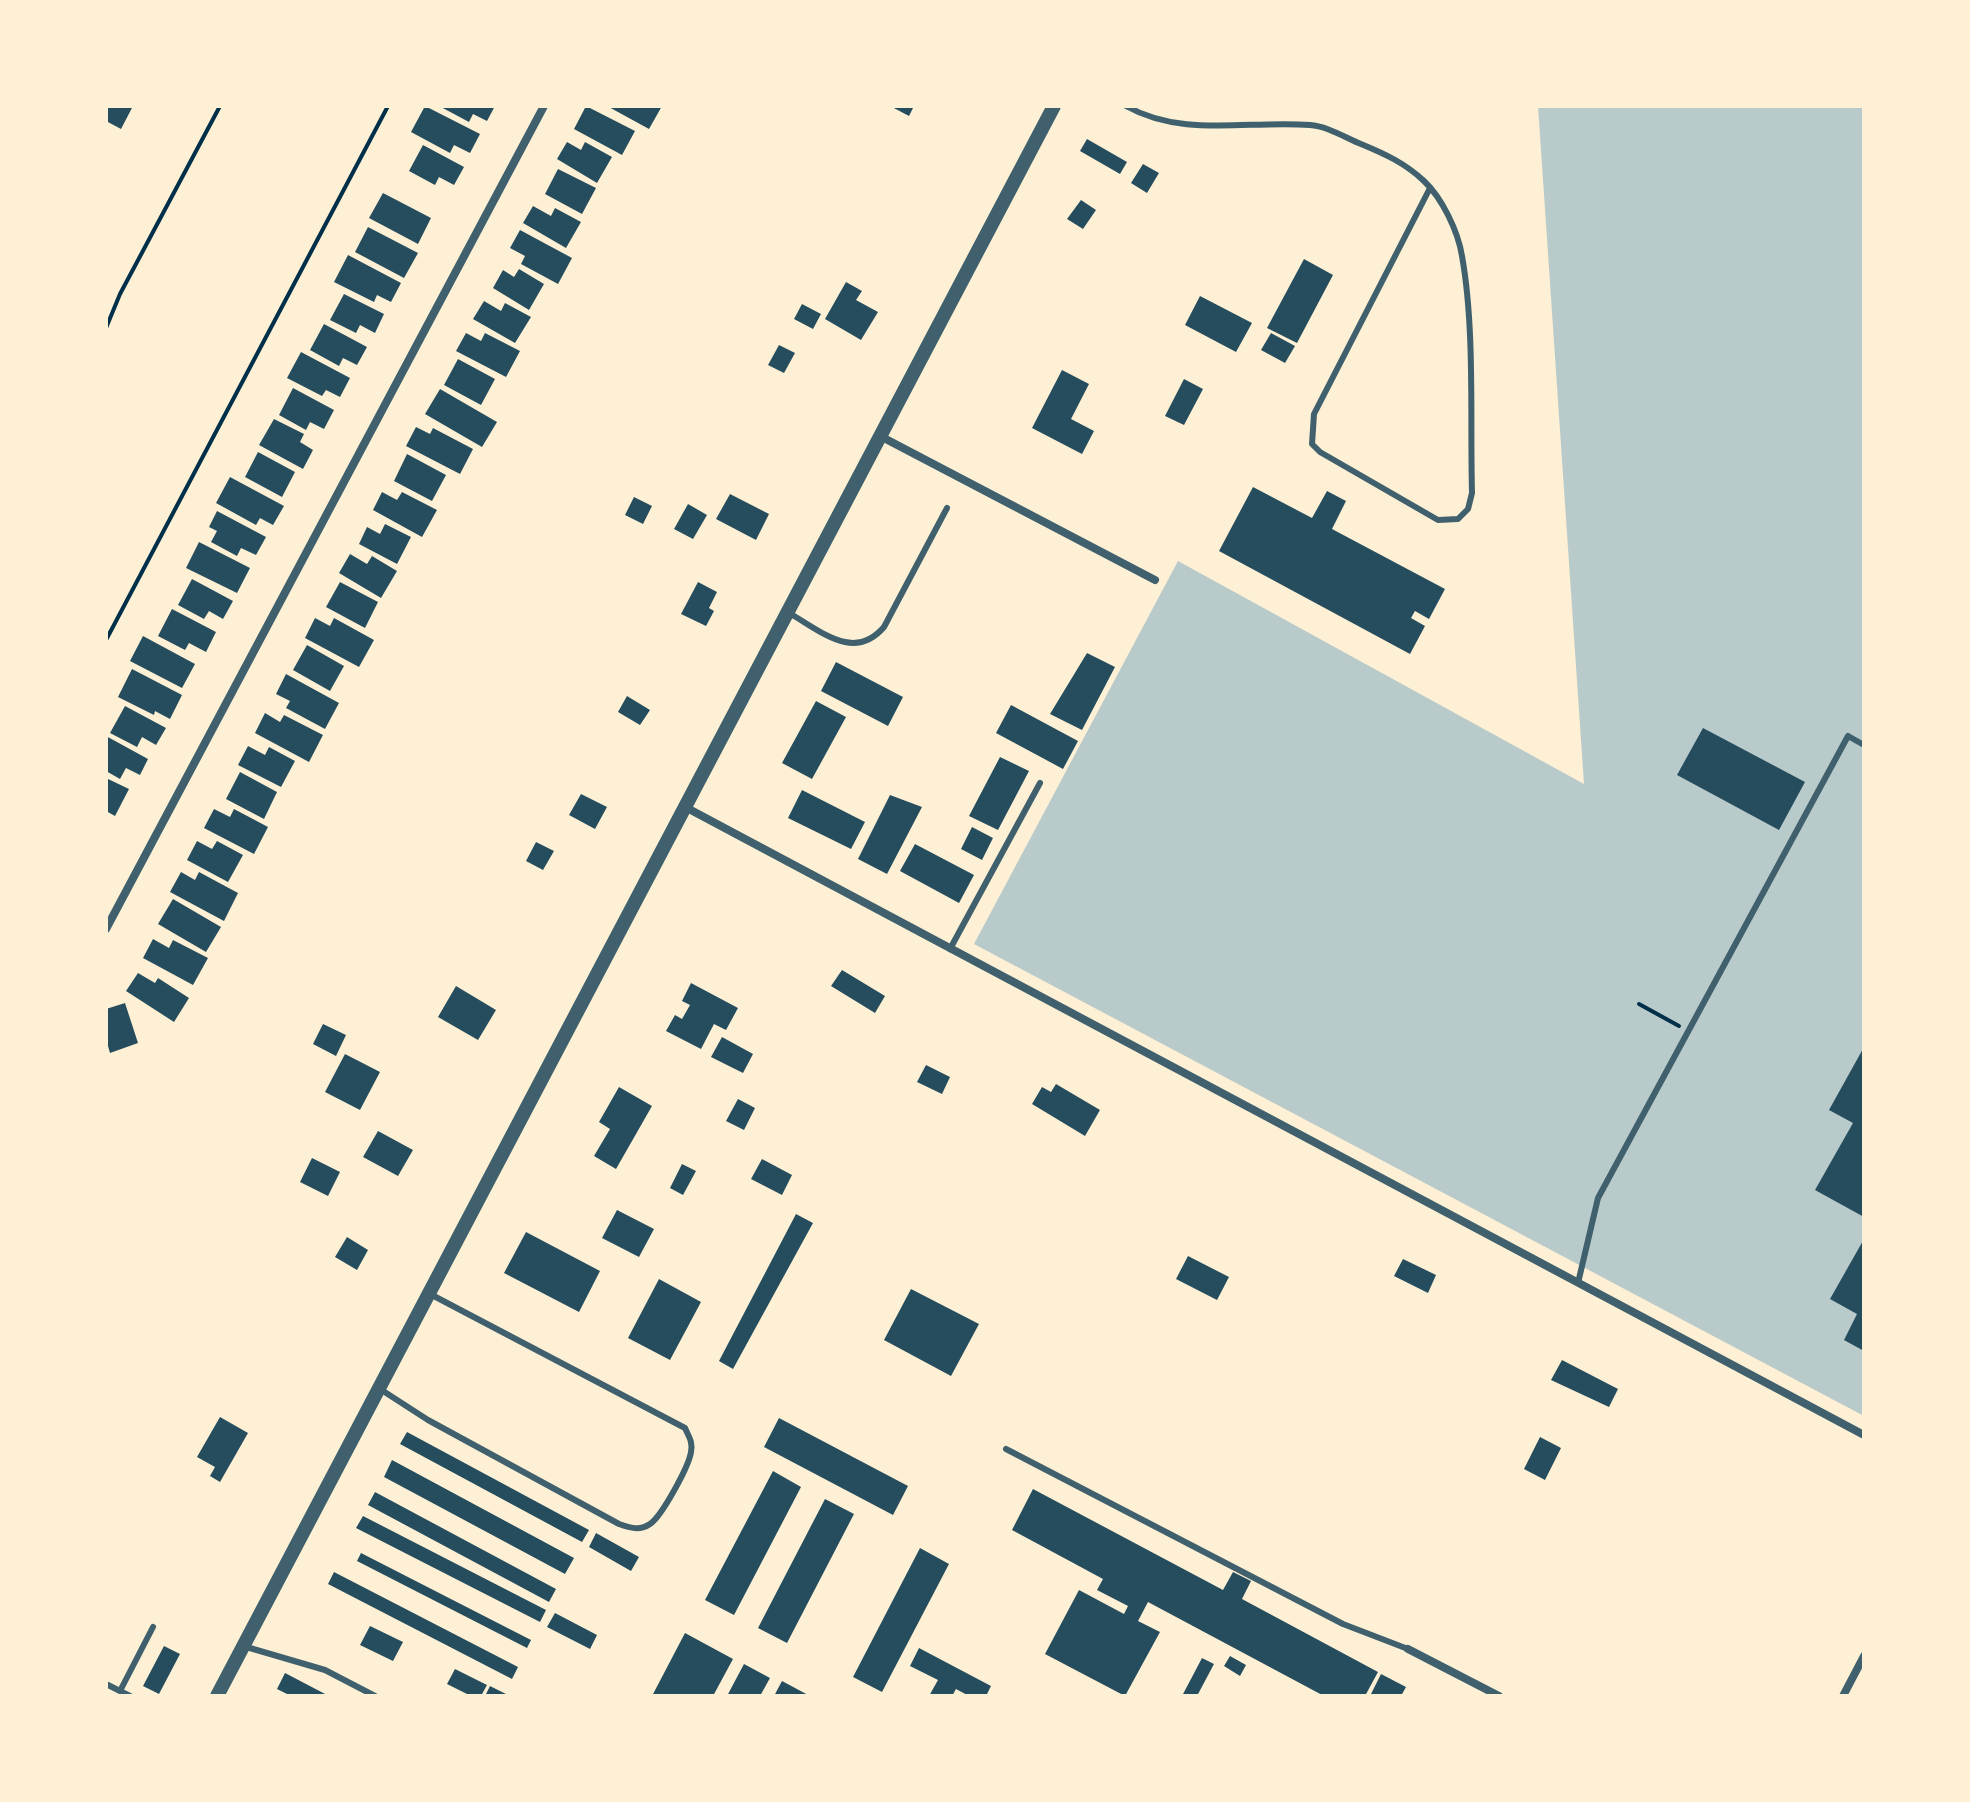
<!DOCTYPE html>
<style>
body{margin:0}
#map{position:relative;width:1970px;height:1802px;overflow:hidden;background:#fdf0d5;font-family:"Source Sans 3",sans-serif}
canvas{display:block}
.frame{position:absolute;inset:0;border:108px solid #fdf0d5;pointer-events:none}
</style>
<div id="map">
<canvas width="1970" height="1802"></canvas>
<div class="frame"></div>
</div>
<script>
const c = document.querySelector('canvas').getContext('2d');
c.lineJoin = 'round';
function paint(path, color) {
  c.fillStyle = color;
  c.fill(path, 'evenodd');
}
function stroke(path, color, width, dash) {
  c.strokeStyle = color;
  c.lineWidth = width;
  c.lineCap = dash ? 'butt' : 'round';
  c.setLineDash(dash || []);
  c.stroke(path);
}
const green = new Path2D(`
 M1538,106h326v1310l-890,-472 204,-383 406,223z`);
const building = new Path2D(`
 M106,106h27l-12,23 -15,-8z
 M425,106l55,28 -10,19 -16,-8 -4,8 -39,-21z
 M439,106h56l-8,15 -14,-7 -4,8z
 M586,106l49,25 -13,24 -48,-26z
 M607,106h55l-13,23z
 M890,106h24l-5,10z
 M1087,139l40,23 -7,12 -40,-23z
 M567,142l14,8 4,-8 27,15 -15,26 -40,-24z
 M423,145l41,22 -10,18 -15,-8 -4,8 -26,-14z
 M1143,164l16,9 -12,20 -16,-10z
 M558,169l38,19 -14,26 -37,-20z
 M383,193l48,25 -13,26 -49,-26z
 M1081,200l15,10 -13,19 -16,-10z
 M533,206l18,10 4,-8 26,14 -15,26 -43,-25z
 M368,227l50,26 -14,25 -49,-26z
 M520,230l52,28 -14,26 -37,-20 4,-8 -15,-8z
 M348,255l53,28 -10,19 -14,-7 -3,7 -40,-20z
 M1304,259l29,16 -36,68 -30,-15z
 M519,269l25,15 -15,26 -36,-22 10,-18 11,7z
 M846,282l16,9 -6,9 22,12 -17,28 -36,-21z
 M344,294l40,20 -9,19 -15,-8 -4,8 -26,-13z
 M1200,296l52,27 -16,29 -51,-27z
 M484,301l17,10 4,-8 26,14 -16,26 -42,-24z
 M802,304l19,10 -8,15 -19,-10z
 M324,324l43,23 -10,18 -14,-7 -4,8 -29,-16z
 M466,333l15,8 4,-8 35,18 -14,26 -50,-26z
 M1271,333l24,13 -10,17 -24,-13z
 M779,345l16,8 -11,20 -16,-8z
 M301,352l49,26 -10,19 -14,-7 -4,6 -35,-18z
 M458,359l37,20 -14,26 -37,-20z
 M1062,370l27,14 -18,35 23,12 -12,23 -50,-26z
 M1184,379l19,10 -19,36 -19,-9z
 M293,388l41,22 -10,19 -14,-7 -4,8 -27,-15z
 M440,389l57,33 -15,25 -57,-33z
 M274,419l30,15 -4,8 13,8 -10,19 -44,-24z
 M416,427l14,7 3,-6 40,21 -13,25 -54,-28z
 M258,452l37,20 -13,25 -37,-20z
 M407,454l39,21 -14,26 -38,-20z
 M230,477l54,29 -11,19 -13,-7 -4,7 -40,-22z
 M1253,487l59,31 15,-27 19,10 -14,28 113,60 -16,30 -14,-8 -4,7 14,8 -15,28 -191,-103z
 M382,492l15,8 5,-8 35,18 -15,27 -49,-27z
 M730,494l39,20 -13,26 -40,-21z
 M634,497l18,9 -9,18 -18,-9z
 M688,504l19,11 -14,24 -19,-10z
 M217,511l49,26 -10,18 -15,-7 -4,8 -26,-14 6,-11 -8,-4z
 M385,524l26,13 -14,27 -38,-20 8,-17 13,7z
 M199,542l51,26 -13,25 -51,-25z
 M350,554l17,10 5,-8 25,15 -16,27 -42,-25z
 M192,579l41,22 -10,18 -14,-8 -5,8 -26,-14z
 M340,582l38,20 -13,26 -39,-21z
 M698,582l19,10 -8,16 5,3 -8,15 -25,-12z
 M172,609l44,23 -10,20 -17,-9 -4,7 -27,-14z
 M315,618l15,8 4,-8 40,22 -15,27 -54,-29z
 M143,636l52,28 -13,24 -52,-27z
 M307,645l37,21 -14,25 -37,-21z
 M1087,653l28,14 -33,63 -32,-16z
 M836,662l67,35 -15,29 -67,-35z
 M132,669l50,26 -12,24 -15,-8 -1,4 -36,-18z
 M286,674l53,29 -14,26 -39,-21 4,-7 -14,-7z
 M627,696l23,14 -10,15 -22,-13z
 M816,701l30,16 -34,62 -30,-16z
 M1011,705l67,36 -15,28 -67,-36z
 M125,706l41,22 -10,17 -14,-8 -5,10 -27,-14z
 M265,713l15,9 4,-7 39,20 -14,27 -54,-29z
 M1703,728l102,54 -26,48 -102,-55z
 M106,736l42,23 -8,16 -14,-7 -6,11 -14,-8z
 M248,746l17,9 4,-8 26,14 -14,26 -43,-22z
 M1000,757l29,14 -31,59 -29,-14z
 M240,772l37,20 -13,27 -38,-20z
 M106,778l23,11 -14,27 -9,-5z
 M802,790l63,32 -14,27 -63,-31z
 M581,794l26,13 -12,22 -26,-14z
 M890,795l32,12 -35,67 -29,-15z
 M214,809l16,8 4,-8 34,18 -14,27 -50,-26z
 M972,827l21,11 -11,22 -21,-11z
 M197,841l15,8 5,-8 26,14 -15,27 -41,-22z
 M536,842l18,9 -11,19 -17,-9z
 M915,844l59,31 -15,28 -59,-32z
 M181,872l14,8 4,-8 39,21 -14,28 -54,-29z
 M173,899l48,28 -15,25 -48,-28z
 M153,939l16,9 4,-8 35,18 -15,27 -50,-27z
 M842,970l43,26 -10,17 -44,-27z
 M138,973l17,10 3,-5 31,20 -15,24 -48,-31z
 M691,983l47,25 -12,22 -12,-6 -13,25 -35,-18 9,-16 7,4 8,-14 -8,-4z
 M456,986l40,24 -18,30 -40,-23z
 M125,1003l13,40 -28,10 -4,-14v-30z
 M323,1024l23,11 -10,21 -23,-12z
 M722,1037l31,17 -10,19 -32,-16z
 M1864,1047v170l-49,-27 38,-67 -24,-13z
 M345,1054l35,18 -20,38 -35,-18z
 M926,1065l24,12 -8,17 -25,-12z
 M1056,1084l44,26 -15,26 -53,-32 10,-17 9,5z
 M619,1087l33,19 -36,63 -22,-13 16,-27 -11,-7z
 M738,1099l17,9 -11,22 -18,-9z
 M378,1131l35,19 -15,26 -35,-19z
 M312,1158l28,14 -12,24 -28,-14z
 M762,1159l30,16 -10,20 -31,-16z
 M682,1164l14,7 -13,24 -13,-7z
 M617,1210l37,19 -15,28 -37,-19z
 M796,1214l17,9 -80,146 -14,-8z
 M526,1232l74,39 -21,41 -75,-39z
 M347,1237l21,13 -11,20 -22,-13z
 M1864,1239v112l-20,-11 13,-26 -27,-15z
 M1188,1256l41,21 -12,23 -41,-21z
 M1403,1259l33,16 -8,18 -34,-17z
 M659,1279l42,23 -31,58 -42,-22z
 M911,1289l68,35 -28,52 -67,-36z
 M1562,1360l56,29 -9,18 -58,-27z
 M220,1417l28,16 -28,49 -10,-6 5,-9 -18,-10z
 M779,1418l129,68 -15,29 -129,-68z
 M407,1432l182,98 -7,12 -182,-98z
 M1540,1437l21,11 -16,32 -21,-11z
 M392,1460l182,98 -9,16 -181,-97z
 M773,1471l28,16 -67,128 -29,-15z
 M1033,1489l190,101 10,-18 18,9 -9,18 136,73 -13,24h-41l-176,-94 -10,19 22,11 -35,64 -80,-42 34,-64 45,24 4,-8 -31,-16 6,-11 -91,-49z
 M375,1492l181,97 -7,13 -181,-97z
 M825,1499l29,15 -67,129 -29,-15z
 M363,1516l183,94 -6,12 -184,-94z
 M596,1533l43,24 -8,14 -42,-24z
 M920,1548l29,16 -67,128 -29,-15z
 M361,1553l170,87 -4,8 -170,-87z
 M334,1572l184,95 -6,12 -184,-95z
 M555,1613l42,22 -7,14 -43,-22z
 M370,1626l33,16 -10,19 -33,-16z
 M685,1633l48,26 -20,37h-61z
 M164,1646l16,8 -21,40 -16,-8z
 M919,1648l72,38 -5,10h-17l-13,-7 -4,7h-23l9,-16 -28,-14z
 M1230,1656l16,9 -6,11 -16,-10z
 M1202,1658l12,6 -17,32h-15z
 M744,1664l26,14 -10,18h-33z
 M455,1669l32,16 -6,11h-10l-24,-12z
 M285,1673l44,23h-38l-14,-7z
 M1381,1674l25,13 -5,9h-31z
 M782,1681l28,15h-36z
 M490,1686l20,10h-25z`);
const path = new Path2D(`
 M106,328l14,-34 100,-188
 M106,640l282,-534
 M1639,1004l40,22`);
const service = new Path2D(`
 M1126,106c57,32 121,14 184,19 17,1 36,13 51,19 24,10 44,19 63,37 18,17 34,50 38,75 13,73 8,162 10,237l-4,16 -10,10 -20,1 -118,-68 -8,-8 2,-30 116,-226
 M789,613c32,18 65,49 95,14l63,-119
 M950,949l90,-166
 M1578,1283l20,-85 250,-462 16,9
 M380,1389l48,31 191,104c11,4 21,7 31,0 12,-8 39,-58 41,-72 2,-10 -2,-15 -6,-24l-255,-134
 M1006,1449l337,175 65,25
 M243,1646l82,24 50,26
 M106,1684l24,12
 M120,1691l33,-64`);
const minor = new Path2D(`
 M880,436l275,144
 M687,808l1177,627
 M106,929l438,-823
 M1408,1649l91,47
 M1843,1696l21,-40`);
const tertiary = new Path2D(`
 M217,1696l837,-1590`);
paint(green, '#b9caca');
paint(building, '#264d5e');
stroke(path, '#003049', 4);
stroke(service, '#3f606c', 6);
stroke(minor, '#3f606c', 8);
stroke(tertiary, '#3f606c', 14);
</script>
